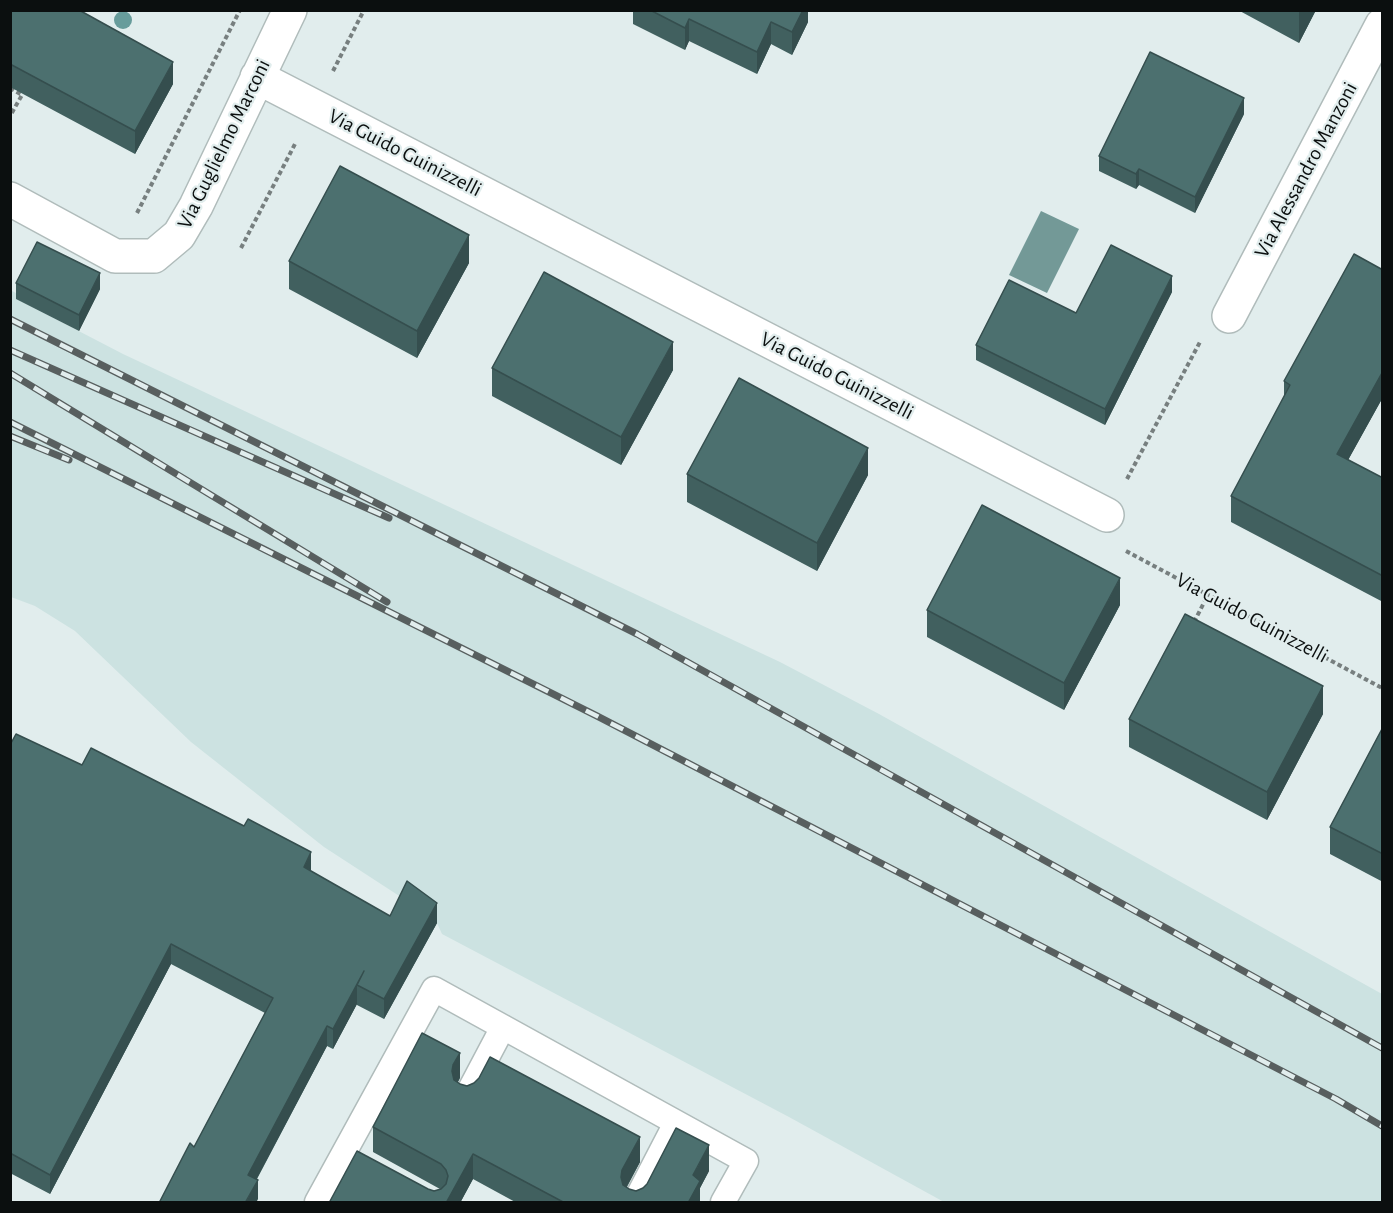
<!DOCTYPE html>
<style>
body{margin:0}
#map{position:relative;width:1393px;height:1213px;overflow:hidden;background:#e1eded;font-family:"Alegreya Sans",sans-serif}
canvas{display:block}
.frame{position:absolute;inset:0;border:12px solid #0b0f0f;pointer-events:none}
</style>
<div id="map">
<canvas width="1393" height="1213"></canvas>
<div class="frame"></div>
</div>
<script>
const c = document.querySelector('canvas').getContext('2d');
c.lineJoin = 'round';
function paint(path, color) {
  c.fillStyle = color;
  c.fill(path, 'evenodd');
}
function stroke(path, color, width, dash) {
  c.strokeStyle = color;
  c.lineWidth = width;
  c.lineCap = dash ? 'butt' : 'round';
  c.setLineDash(dash || []);
  c.stroke(path);
}
function write(font, color, halo, rows, align = 'center') {
  c.font = font + ' "Alegreya Sans",sans-serif';
  c.lineWidth = 4.5;
  c.setLineDash([]);
  c.textBaseline = 'middle';
  c.strokeStyle = halo;
  c.fillStyle = color;
  for (const [text, x, y, turn = 0] of rows) {
    c.save();
    c.translate(x, y);
    c.rotate((+turn || 0) * Math.PI / 180);
    c.textAlign = isNaN(turn) ? turn : align;
    if (halo) c.strokeText(text, 0, 0);
    c.fillText(text, 0, 0);
    c.restore();
  }
}
const built = new Path2D(`
 M10,290l8,4 -1,5 106,55 657,308 99,52 503,280v208h-438l-155,-85 -347,-183 -5,-11 -30,-22 -83,-54 -133,-105 -116,-111 -40,-25 -24,-9z`);
const water = new Path2D(`
 M1041,211l38,18 -32,64 -38,-18z`);
const path = new Path2D(`
 M333,71l31,-61
 M10,88l12,7 -12,21
 M137,213l103,-203
 M241,248l54,-104
 M1127,479l73,-137
 M1126,551l256,137
 M1194,622l14,-27`);
const lane = new Path2D(`
 M466,1097l37,-70
 M317,1202l117,-213 312,172 -23,41
 M635,1202l41,-79`);
const street = new Path2D(`
 M257,77l850,438
 M10,199l105,57h39l25,-21 17,-29 94,-196
 M1229,316l153,-291`);
const rail = new Path2D(`
 M10,319l627,315 745,414
 M10,350l379,168
 M10,373l377,229
 M10,422l587,294 739,383 46,27
 M10,436l59,24`);
const trees = [
 [123,20]
];
const wall = new Path2D(`
 M10,10l163,74 -38,70 -125,-67z
 M633,10h175v12l-16,33 -21,-11 -14,30 -68,-33 -4,9 -52,-26z
 M1238,10h78l-17,33z
 M1244,114l-49,99 -56,-28 -3,4 -37,-18v-15z
 M289,261l180,2 -52,95 -128,-69z
 M1383,270v127l-35,63 35,18v124l-152,-80v-26l53,-99v-16z
 M16,283l84,6 -21,42 -63,-32z
 M1172,292l-67,133 -129,-65v-15l100,-32z
 M492,368l181,2 -52,95 -129,-69z
 M687,474l181,1 -51,96 -130,-69z
 M1120,605l-56,105 -137,-73v-27z
 M1323,714l-56,106 -138,-73v-28z
 M1383,727v155l-53,-28v-27z
 M10,745l301,126 79,45 47,7 -53,96 -27,-14v-1l-24,45 -6,-3 -70,133 1,20 -64,-52 71,-134 -94,-49 -121,230 -40,-21z
 M460,1078l-2,4 2,2 180,78 -13,25 2,2 7,2 73,-20 -9,17v15h-183l-44,-24 -13,24h-131l99,-14 6,2 6,-2 -67,-37v-25z`);
const shadedWall = new Path2D(`
 M803,10h5v12l-16,33v-23z
 M1299,10h17l-17,33z
 M689,19v22l-4,9v-22z
 M771,22v22l-14,30v-22z
 M173,62v22l-38,70v-23z
 M1244,98v16l-49,99v-16z
 M1139,169v16l-3,4v-15z
 M469,235v28l-52,95v-27z
 M100,273v16l-21,42v-16z
 M1172,276v16l-67,133v-16z
 M673,342v28l-52,95v-28z
 M1383,371v26l-46,83v-26z
 M868,448v27l-51,96v-28z
 M1120,578v27l-56,105v-27z
 M1323,686v28l-56,106v-28z
 M311,852v20l-7,-5z
 M437,903v20l-53,96v-20z
 M171,944v20l-121,230v-19z
 M364,971l-7,14v19l-24,45v-20z
 M327,1026v20l-79,149v-20z
 M460,1053v25l-7,12 -1,-19 1,-6z
 M640,1137v25l-18,33 -1,-18 1,-7z
 M709,1145v26l-9,17v15h-12l5,-28z
 M473,1154v25l-13,24h-14z
 M258,1180v19l-2,4h-11z`);
const building = new Path2D(`
 M10,10h69l94,52 -38,69 -125,-67z
 M650,10h153l-11,22 -21,-10 -14,30 -68,-33 -4,9z
 M1150,52l94,46 -49,99 -56,-28 -3,5 -37,-18z
 M340,166l129,69 -52,96 -128,-70z
 M37,242l63,31 -21,42 -63,-32z
 M1111,245l61,31 -67,133 -129,-64 33,-65 67,33z
 M1354,254l29,16v101l-46,83 46,24v98l-152,-80 59,-111 -6,-4z
 M544,272l129,70 -52,95 -129,-69z
 M739,378l129,70 -51,95 -130,-69z
 M982,505l138,73 -56,105 -137,-73z
 M1185,614l138,72 -56,106 -138,-73z
 M1383,727v127l-53,-27z
 M16,734l66,31 9,-17 153,78 4,-7 63,33 -7,15 86,49 17,-35 30,22 -53,96 -27,-14 7,-14 -31,58 -6,-3 -79,149 10,5 -13,23h-86l31,-60 4,4 79,-149 -102,-54 -121,231 -40,-22v-408z
 M422,1033l38,20 -7,12 -1,6 2,9 6,4 7,2 7,-3 5,-5 11,-21 150,80 -18,33 -1,7 2,8 6,4 7,2 7,-3 4,-4 29,-56 33,17 -16,30 7,6 -12,22h-123l-92,-49 -27,49h-117l28,-52 71,38 6,2 7,-2 5,-5 2,-8 -2,-6 -5,-6 -68,-37z`);
const streetNames = [
 ["Via Guglielmo Marconi",224,144,-64],
 ["Via Guido Guinizzelli",405,153,27],
 ["Via Alessandro Manzoni",1306,170,-62],
 ["Via Guido Guinizzelli",837,376,27],
 ["Via Guido Guinizzelli",1252,618,28]
];
paint(built, '#cce2e1');
paint(water, '#739997');
stroke(lane, '#b0bcbb', 27);
stroke(street, '#b0bcbb', 36);
stroke(path, '#777f7f', 4, [4.5, 3]);
stroke(lane, '#fff', 24);
stroke(street, '#fff', 33);
stroke(rail, '#585f5f', 7);
stroke(rail, '#e1eded', 4.5, [14]);
c.fillStyle = '#679c9b';
for (const [x, y] of trees) {
  c.beginPath();
  c.arc(x, y, 9, 0, 2 * Math.PI);
  c.fill();
}
paint(wall, '#41605f');
paint(shadedWall, '#354e4e');
paint(building, '#4c706f');
stroke(building, '#354e4e', 1.5);
write('21px', '#0b0f0f', '#e1eded', streetNames);
</script>
